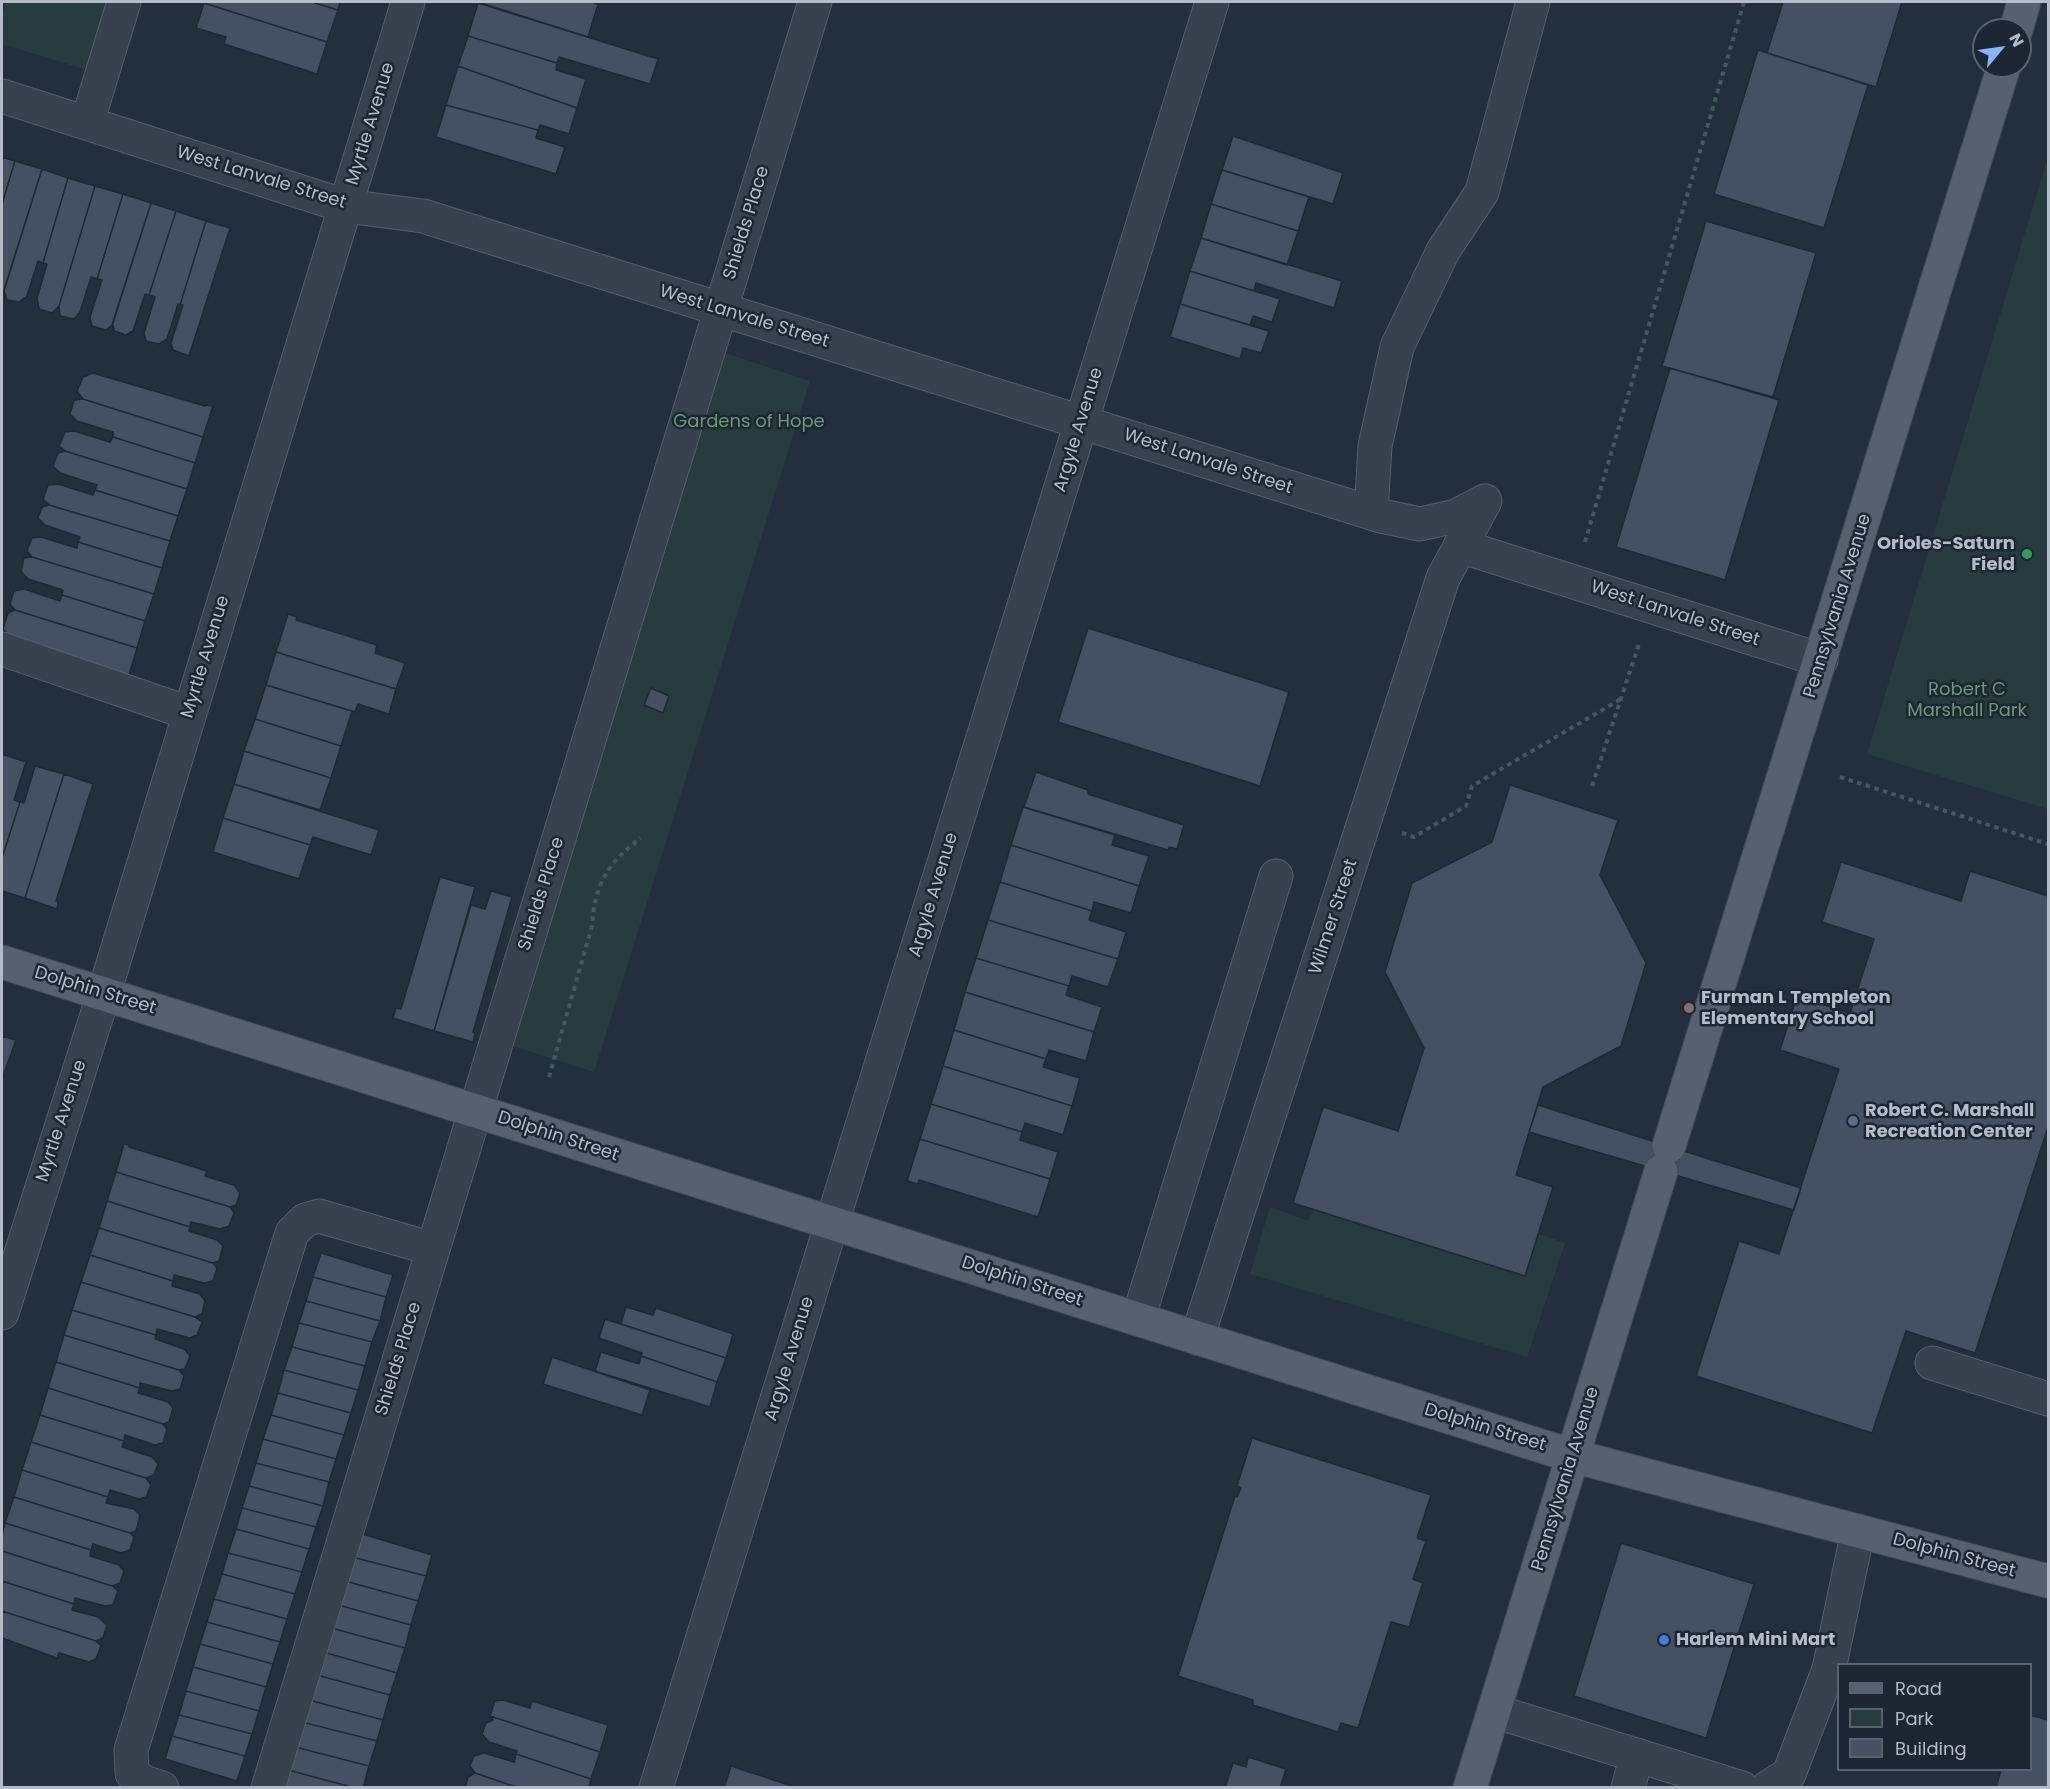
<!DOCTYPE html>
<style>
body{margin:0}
#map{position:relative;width:2050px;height:1789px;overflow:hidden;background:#242f3e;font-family:Poppins,sans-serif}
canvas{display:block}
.frame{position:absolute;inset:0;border:3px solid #b4bcc9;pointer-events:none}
.legend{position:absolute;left:1837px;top:1663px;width:195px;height:108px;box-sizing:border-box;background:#1d2633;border:2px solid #59626f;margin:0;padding:8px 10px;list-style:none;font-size:18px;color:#b4bcc9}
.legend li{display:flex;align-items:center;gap:12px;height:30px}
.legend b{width:30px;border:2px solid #59626f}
.north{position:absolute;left:1972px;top:18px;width:60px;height:60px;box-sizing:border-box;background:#1d2633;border:2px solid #59626f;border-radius:50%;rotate:61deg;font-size:16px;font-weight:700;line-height:24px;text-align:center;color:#b4bcc9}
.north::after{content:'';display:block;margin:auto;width:21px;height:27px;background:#8ab4f8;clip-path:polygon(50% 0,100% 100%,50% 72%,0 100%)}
</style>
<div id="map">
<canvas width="2050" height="1789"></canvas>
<div class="frame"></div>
<ul class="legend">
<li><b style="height:8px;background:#56606e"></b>Road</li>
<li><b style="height:16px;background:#263c3f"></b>Park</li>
<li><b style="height:16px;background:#455162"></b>Building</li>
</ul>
<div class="north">N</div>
</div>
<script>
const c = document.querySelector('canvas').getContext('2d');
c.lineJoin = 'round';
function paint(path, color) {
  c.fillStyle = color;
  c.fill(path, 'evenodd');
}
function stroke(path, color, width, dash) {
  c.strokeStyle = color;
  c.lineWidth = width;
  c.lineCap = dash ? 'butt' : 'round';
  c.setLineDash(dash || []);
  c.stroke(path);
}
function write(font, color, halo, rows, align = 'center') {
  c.font = font + ' Poppins,sans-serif';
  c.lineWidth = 5;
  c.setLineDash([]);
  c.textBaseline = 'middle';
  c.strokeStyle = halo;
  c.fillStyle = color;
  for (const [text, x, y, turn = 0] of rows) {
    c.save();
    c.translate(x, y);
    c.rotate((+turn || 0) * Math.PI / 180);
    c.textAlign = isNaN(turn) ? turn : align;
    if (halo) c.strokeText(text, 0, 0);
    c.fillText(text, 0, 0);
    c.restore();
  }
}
const green = new Path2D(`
 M6,2h109l-21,70 -92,-28v-28z
 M2048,157v652l-181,-55z
 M722,352l88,29 -216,691 -88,-28z
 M1270,1207l38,14 6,-12 211,67 13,-42 27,9 -38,114 -277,-83z`);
const building = new Path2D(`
 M205,2h107l26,8 -11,32 -123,-39z
 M312,2h28l-2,8z
 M478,2h113l7,2 -10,33z
 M1783,2h119l-26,85 -109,-34z
 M204,3l123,39 -10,32 -93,-30 2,-7 -30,-9z
 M478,3l180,56 -8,25 -91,-27 -2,6 -89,-27z
 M468,36l89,27 -1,7 30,9 -9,29 -119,-42z
 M1758,50l110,35 -44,143 -110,-34z
 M458,66l119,42 -8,26 -29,-9 -2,5 -92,-25z
 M446,105l92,25 -2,8 29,9 -9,27 -120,-37z
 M1233,136l110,37 -10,31 -111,-34z
 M2,157l13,4 -13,43z
 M15,161l27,8 -38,122 -2,2v-89z
 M42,169l26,9 -25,85 -5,-2 -11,35 -8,6 -12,-2 -3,-10z
 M1222,170l87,27 -11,34 -87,-27z
 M68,178l27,8 -36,120 -7,7 -13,-4 -2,-11 10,-34 -4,-1z
 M95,186l28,8 -26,85 -6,-2 -11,35 -6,7 -14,-3 -1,-10z
 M123,194l28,9 -39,122 -6,5 -14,-4 -2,-9 12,-37 -5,-1z
 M151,203l25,8 -27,84 -4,-1 -12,37 -7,4 -12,-4 -1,-6 -1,1z
 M1211,204l87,27 -11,34 -86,-27z
 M176,211l30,10 -26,84 -2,-1 -11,35 -8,5 -13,-3 -2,-8 11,-36 -6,-2z
 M206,221l24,7 -41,128 -16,-6 -2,-7 12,-38h-3z
 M1706,221l110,32 -43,144 -111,-31z
 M1201,238l141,43 -8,27 -78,-25 -2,8 -64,-20z
 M1190,271l90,28 -8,23 -19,-6 -3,9 -70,-21z
 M1180,304l89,27 -8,22 -18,-5 -3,11 -70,-22z
 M1670,368l109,32 -54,180 -109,-33z
 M93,373l112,33 1,-1 7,1 -10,31 -120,-38 -6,-8 6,-14z
 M83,399l120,38 -8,26 -82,-26v-5l-36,-11 -7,-7 4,-14z
 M74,431l36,11 3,-5 82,26 -8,26 -122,-38 -6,-5 6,-14z
 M65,451l122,38 -9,27 -83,-26 2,-5 -37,-12 -7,-7 5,-13z
 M58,484l35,11 2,-5 83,26 -8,25 -121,-36 -6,-6 5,-14z
 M49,505l121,36 -8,27 -84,-26 2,-5 -35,-12 -7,-7 4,-11z
 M41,537l36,11 1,-6 84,26 -8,26 -122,-37 -5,-6 5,-13z
 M32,557l122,37 -9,27 -83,-26 1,-5 -35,-11 -7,-8 3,-13z
 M24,589l36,12 2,-6 83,26 -8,27 -122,-38 -5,-6 4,-13z
 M15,610l122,38 -9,30 -118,-41 -7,-8 5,-16z
 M288,614l9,3 -1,3 81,25 -2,8 30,10 -9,26 -120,-37z
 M1088,628l201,64 -29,94 -202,-64z
 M276,652l120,37 -7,25 -31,-10 -3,8 -89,-27z
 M266,685l86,26 -11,35 -86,-27z
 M651,688l18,8 -6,17 -19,-8z
 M255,719l86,27 -10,32 -87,-27z
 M244,751l87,27 -11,32 -86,-26z
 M2,754l24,8 -12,38 6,2 -18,56z
 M35,766l29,8 -39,124 -23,-7v-33l18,-56 4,1z
 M1036,772l52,18v4l96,31 -7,24 -8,-2 -1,3 -144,-43z
 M64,774l29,10 -37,117 2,1 -1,7 -32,-11z
 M234,784l145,46 -8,25 -58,-18 -3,8 -87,-27z
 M1510,785l108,35 -18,55 46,88 -25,83 -78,41 -27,88 37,12 -28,89 -232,-73 30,-96 75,24 26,-83 -39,-76 27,-89 80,-41z
 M1023,807l92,28 -3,10 37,11 -10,30 -128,-41z
 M223,818l87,27 -11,34 -86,-27z
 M1011,845l128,41 -8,27 -37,-11 -2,9 -92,-29z
 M1841,862l120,39 9,-30 78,25v231l-73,226 -69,-22 -34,102 -176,-57 43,-135 40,13 60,-185 -59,-19 17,-54 53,17 24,-74 -52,-17z
 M440,877l35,10 -41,144 -41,-13 3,-10 5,1z
 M1000,882l92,29 -3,9 37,12 -8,27 -130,-39z
 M491,891l21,6 -39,135 2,1 -2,9 -39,-11 37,-126 14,4z
 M988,920l130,39 -10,28 -36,-11 -3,10 -93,-28z
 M976,958l93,28 -3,9 36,12 -8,25 -129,-40z
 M965,992l129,40 -8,29 -37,-11 -3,9 -92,-29z
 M954,1030l92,29 -3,8 37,11 -8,28 -129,-40z
 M2,1036l14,4 -14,39z
 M943,1066l129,40 -9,29 -38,-12 -3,9 -91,-28z
 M931,1104l91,28 -2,8 38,12 -8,27 -130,-40z
 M1538,1105l263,83 -7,22 -265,-78z
 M920,1139l130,40 -12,38 -119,-37 -1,4 -11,-3z
 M124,1144l5,1v2l78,24 -2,5 29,9 6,8 -4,12 -6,2 -114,-35z
 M116,1172l114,35 4,6 -5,13 -9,3 -29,-7 -1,5 -83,-26z
 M107,1201l83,26 -1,4 28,9 6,6 -4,15 -6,2 -114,-35z
 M99,1228l114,35 4,5 -4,13 -9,2 -30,-8 -1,6 -83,-26z
 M321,1253l72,22 -7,22 -73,-20z
 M90,1255l83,26 -1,5 28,8 5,7 -3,13 -7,3 -114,-35z
 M313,1277l73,20 -6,24 -74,-20z
 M81,1282l114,35 7,5 -5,13 -7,3 -33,-9 -1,6 -84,-25z
 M306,1301l74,20 -8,21 -73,-19z
 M626,1307l27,8 3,-7 77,26 -7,24 -105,-34z
 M72,1310l84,25 -1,4 29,10 6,7 -5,13 -6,1 -115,-35z
 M605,1319l121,39 -9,24 -76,-26 1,-3 -43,-15z
 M299,1323l73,19 -7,24 -73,-19z
 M64,1335l115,35 5,6 -4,13 -8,2 -32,-8v5l-84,-26z
 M292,1347l73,19 -7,24 -74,-20z
 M601,1352l38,12 2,-8 76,26 -7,25 -115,-36z
 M552,1357l98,33 -8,25 -99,-31z
 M56,1362l84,26 -2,5 30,9 5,6 -4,14 -6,2 -115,-36z
 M284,1370l74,20 -7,23 -73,-20z
 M48,1388l115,36 4,5 -4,14 -8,2 -30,-10 -1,6 -84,-26z
 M278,1393l73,20 -7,22 -73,-20z
 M40,1415l84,26 -2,6 30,10 6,7 -4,11 -8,3 -115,-36z
 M271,1415l73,20 -8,24 -73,-20z
 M1252,1438l179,57 -14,43 9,3 -13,38 10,4 -1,2 -13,42 -18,-5 -33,106 -17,-5 -3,9 -85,-27v-5l-75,-24 57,-180 2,1 4,-9 -4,-2z
 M263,1439l73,20 -7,23 -73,-19z
 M31,1442l115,36 5,7 -5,12 -7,2 -29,-9 -2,7 -86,-27z
 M256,1463l73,19 -6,24 -74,-20z
 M22,1470l86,27 -2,6 28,6 6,6 -4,16 -6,2 -116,-36z
 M249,1486l74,20 -7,21 -74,-19z
 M14,1497l116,36 4,4 -4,13 -9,3 -28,-9 -2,6 -86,-27z
 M242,1508l74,19 -7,22 -73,-20z
 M5,1523l86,27 -1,6 29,9 5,6 -4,12 -8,3 -110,-35v-16z
 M236,1529l73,20 -7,23 -74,-19z
 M359,1533l73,22 -6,21 -74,-19z
 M1621,1543l133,41 -48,154 -132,-42z
 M2,1551l110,35 6,5 -5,14 -8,1 -30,-8 -1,6 -72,-23z
 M228,1553l74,19 -7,22 -73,-20z
 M352,1557l74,19 -8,25 -73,-20z
 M222,1574l73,20 -8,25 -73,-20z
 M2,1581l72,23 -2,6 26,7 9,8 -4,13 -7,3 -94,-30z
 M345,1581l73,20 -7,24 -73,-20z
 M214,1599l73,20 -7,23 -73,-20z
 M338,1605l73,20 -6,23 -74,-20z
 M2,1611l94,30 5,5 -5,13 -7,3 -30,-9 -2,5 -55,-20z
 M207,1622l73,20 -7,22 -73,-20z
 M331,1628l74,20 -8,25 -74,-21z
 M200,1644l73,20 -7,23 -73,-20z
 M323,1652l74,21 -7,22 -73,-20z
 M193,1667l73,20 -7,24 -73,-20z
 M317,1675l73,20 -7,25 -74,-20z
 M186,1691l73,20 -7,23 -73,-19z
 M309,1700l74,20 -6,21 -75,-19z
 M503,1700l27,8 2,-7 76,24 -8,27 -110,-36 5,-15z
 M179,1715l73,19 -7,22 -73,-20z
 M2030,1715l18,5v68h-52l5,-18h29z
 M490,1716l110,36 -9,27 -75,-25 1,-3 -28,-9 -7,-8 4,-11 7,-3z
 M302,1722l75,19 -8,25 -74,-19z
 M172,1736l73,20 -8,25 -72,-22z
 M295,1747l74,19 -6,22h-8l-67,-18z
 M484,1753l30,9 2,-8 75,25 -2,9h-70l-44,-15 -5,-7 4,-10z
 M1248,1757l38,12 -6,19h-55l8,-25 13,4z
 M731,1766l67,22h-74z
 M288,1770l67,18h-72z
 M475,1773l44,15h-54l3,-11z`);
const path = new Path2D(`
 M1585,542l159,-540
 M1840,777l208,67
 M1592,786l47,-142
 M1402,833l12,4 52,-31 6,-20 149,-87
 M549,1077l43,-151c3,-42 15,-63 49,-88`);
const minor = new Path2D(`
 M2,96l343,110 78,10 958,300 39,8 36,-8 29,-15
 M87,123l37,-121
 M1371,513l4,-67 22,-99 46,-96 39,-59 51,-190
 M1460,546l361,114
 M2,649l187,64
 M2,1313l102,-320 304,-991
 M1138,1319l138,-443
 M1197,1338l246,-760 42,-77
 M1932,1363l116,36
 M1494,1711l248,77
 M162,1788l-18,-6 -12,-9 -1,-23 161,-517 13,-13 14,-4 114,33
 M268,1788l547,-1786
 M656,1788l556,-1786
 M1628,1788l9,-33
 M1767,1788l22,-14 40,-105 29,-138`);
const major = new Path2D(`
 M2016,30l8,-28
 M2,962l1571,494 475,125
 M1669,1146l335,-1080
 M1470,1788l191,-617`);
const markers = [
 [2027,554,6,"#2e9e5b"],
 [1689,1008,6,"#8d6e63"],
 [1853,1121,6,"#5c6f8a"],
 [1664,1640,6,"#3f7fe0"]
];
const streetNames = [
 ["Myrtle Avenue",371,124,-73],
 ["West Lanvale Street",261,178,17],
 ["Shields Place",747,223,-73],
 ["West Lanvale Street",744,317,17],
 ["Argyle Avenue",1079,430,-73],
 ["West Lanvale Street",1208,462,18],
 ["Pennsylvania Avenue",1838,606,-73],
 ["West Lanvale Street",1675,614,18],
 ["Myrtle Avenue",206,657,-73],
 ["Shields Place",542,894,-73],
 ["Argyle Avenue",934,895,-73],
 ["Wilmer Street",1334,917,-72],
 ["Dolphin Street",95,991,17],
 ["Myrtle Avenue",62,1121,-72],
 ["Dolphin Street",558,1137,18],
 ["Dolphin Street",1022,1282,18],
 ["Shields Place",399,1359,-73],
 ["Argyle Avenue",790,1359,-73],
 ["Dolphin Street",1485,1428,17],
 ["Pennsylvania Avenue",1566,1479,-73],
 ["Dolphin Street",1954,1556,15]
];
const parkNames = [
 ["Gardens of Hope",749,422],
 ["Robert C",1967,690],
 ["Marshall Park",1967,711]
];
const poiNames = [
 ["Orioles-Saturn",2015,544,"right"],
 ["Field",2015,565,"right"],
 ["Furman L Templeton",1701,998],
 ["Elementary School",1701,1019],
 ["Robert C. Marshall",1865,1111],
 ["Recreation Center",1865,1132],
 ["Harlem Mini Mart",1676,1640]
];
paint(green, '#263c3f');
paint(building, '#455162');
stroke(building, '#1f2835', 1.5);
stroke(minor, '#565f6c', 35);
stroke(major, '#414a57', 35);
stroke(path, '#44595c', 4, [4.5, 4.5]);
stroke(minor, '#38414e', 33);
stroke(major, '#56606e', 33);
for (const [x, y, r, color] of markers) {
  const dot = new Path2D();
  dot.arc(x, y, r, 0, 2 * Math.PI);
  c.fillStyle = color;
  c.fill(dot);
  stroke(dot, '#1d2633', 2);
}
write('18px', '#b4bcc9', '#1d2633', streetNames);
write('18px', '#6b9a76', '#1d2633', parkNames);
write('bold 18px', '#b4bcc9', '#1d2633', poiNames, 'left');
</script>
